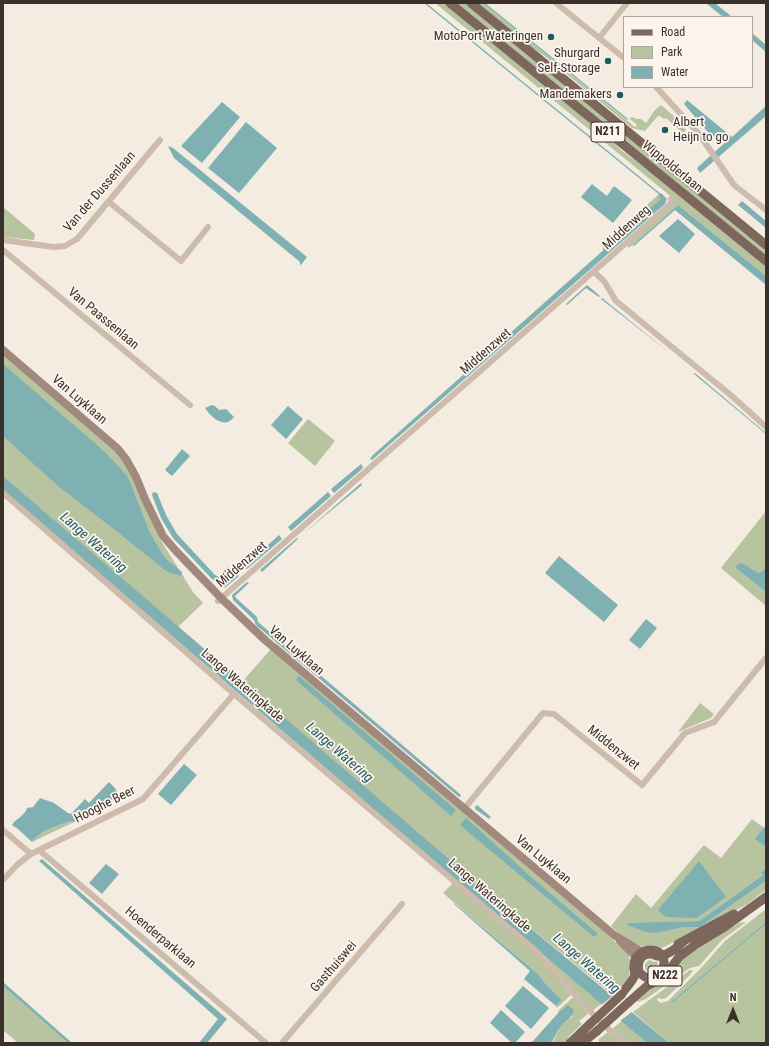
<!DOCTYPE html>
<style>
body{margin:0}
#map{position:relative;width:769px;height:1046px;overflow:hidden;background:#f4ebe1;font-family:"Roboto Condensed",sans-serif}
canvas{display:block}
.frame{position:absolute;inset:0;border:4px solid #3b302b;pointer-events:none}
.legend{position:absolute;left:623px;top:16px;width:130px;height:72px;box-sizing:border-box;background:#fbf5ee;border:1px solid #aea6a0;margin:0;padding:5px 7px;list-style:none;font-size:12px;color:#3b302b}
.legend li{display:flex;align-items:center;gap:8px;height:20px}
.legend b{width:20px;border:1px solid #aea6a0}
.north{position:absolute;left:713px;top:990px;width:40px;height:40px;-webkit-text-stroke:3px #fbf5ee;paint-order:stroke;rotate:0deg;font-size:11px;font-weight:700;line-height:16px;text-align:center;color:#3b302b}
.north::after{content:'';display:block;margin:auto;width:14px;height:18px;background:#3b302b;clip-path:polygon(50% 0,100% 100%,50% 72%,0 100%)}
</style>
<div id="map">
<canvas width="769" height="1046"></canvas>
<div class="frame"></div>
<ul class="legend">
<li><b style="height:5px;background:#7d675c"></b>Road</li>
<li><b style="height:11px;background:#b8c4a0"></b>Park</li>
<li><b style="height:11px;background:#7fb0b2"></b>Water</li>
</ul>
<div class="north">N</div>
</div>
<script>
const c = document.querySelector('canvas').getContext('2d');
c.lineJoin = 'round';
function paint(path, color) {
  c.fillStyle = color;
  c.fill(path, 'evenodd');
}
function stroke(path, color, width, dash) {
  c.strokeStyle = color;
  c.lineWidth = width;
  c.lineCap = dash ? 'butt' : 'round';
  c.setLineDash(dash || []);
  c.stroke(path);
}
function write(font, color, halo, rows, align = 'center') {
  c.font = font + ' "Roboto Condensed",sans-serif';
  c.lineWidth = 3.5;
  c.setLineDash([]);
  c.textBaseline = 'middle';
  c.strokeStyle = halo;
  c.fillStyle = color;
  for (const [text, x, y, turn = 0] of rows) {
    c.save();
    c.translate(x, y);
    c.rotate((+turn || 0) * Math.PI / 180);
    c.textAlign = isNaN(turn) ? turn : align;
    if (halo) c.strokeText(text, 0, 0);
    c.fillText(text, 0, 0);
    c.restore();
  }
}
const green = new Path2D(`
 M435,3h10l164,134 12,13 54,40 91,76v10l-88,-71 -45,40 -5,3v-4l46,-41v-4z
 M457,3h9l300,245v9z
 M476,3h7l152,124 2,-2 -8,-7 4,-1 3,2h5l5,4 9,-13 6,-5 15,13 1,3 9,9 -3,3 -17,-15 -2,1 -4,-3h-2l-13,15 -13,-3 -86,-71 -22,-15z
 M658,195l4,4 -59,52 -1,-6z
 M3,207l32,27 -1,6 -31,-3z
 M3,354l106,91 12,12 11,17 28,65 33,53 10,11 -25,24 -175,-151z
 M308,419l27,22 -20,25 -27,-23z
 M766,511v58l-6,4 -23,-4 29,23v14l-45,-38z
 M276,643c62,53 120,111 181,164 57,49 116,94 170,146 3,4 3,7 3,12 0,16 -5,21 -17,30l-108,-88 -263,-225z
 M700,703l14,11 -3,4 -33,14z
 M752,819l12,9 -8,11 10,8v22l-6,4 3,2 -64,46 -72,3 31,9 26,-6h16l66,-46v9l-20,15 -84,43 -22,-2 -17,-9 -12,-11 25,-32 15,14 53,-63 17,13z
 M70,821l4,1 -42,20c7,-11 26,-16 38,-21z
 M453,883l81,69 37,43 -14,13 -1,-2 6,-6 -17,-17 -7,-9 -95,-81z
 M766,909v13l-95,80 1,1 3,-3 91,-76v119h-97l-36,-31 57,-42h3l-3,5 -24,23 -3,1 -6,-1 1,3 3,2 7,-2 33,-33 24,-27z
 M745,922v1l-23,17 -23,26 -9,2 -44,31 -8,3 -2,-2 43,-40 60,-37z
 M541,952l60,52 -9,7 -17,-18z
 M649,960l5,2 3,-1 1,4 -3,5 -5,2 -5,-3v-5z
 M3,986l65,57h-50l-15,-13z
 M572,998h2l14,16 -9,7 3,3 -13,12 -3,7h-16l4,-3 6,-14 12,-9 -4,-11 -9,6 -1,-1z
 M622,1021l25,22h-17l-18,-14z
 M608,1032l14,11h-23v-4z`);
const water = new Path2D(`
 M706,3h9l17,14h-9z
 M752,33l14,12v7l-14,-12z
 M687,100l45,37 34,-31v10l-66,57 -3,-5 32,-29 -4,-4 -13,2 -28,-33z
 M222,102l18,15 -38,46 -21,-17z
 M246,122l31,26 -38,45 -31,-25z
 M168,146l5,2 134,109 -7,9v-4l-126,-104z
 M592,184l15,12 7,-10 18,14 -19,23 -32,-26z
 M661,193l6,6 -2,5 -293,256 -2,-1 3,-4 288,-256 -3,-4z
 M742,201l24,20v7l-28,-23z
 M678,205l88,71v9l-91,-75 -41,36 -1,-1z
 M678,219l17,15 -16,19 -20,-17z
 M587,285l13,11 -1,1 -13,-9 -19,17 -1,-1z
 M602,298l68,55 -69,-54z
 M3,364l102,88 23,25 22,56 15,25 17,14 -1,4 -15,-5 -42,-34 -66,-51 -55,-50z
 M695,373l71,60v1l-72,-60z
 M212,405l3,1 4,4 7,-1 8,8c-10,13 -23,0 -29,-9z
 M288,406l15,13 -17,20 -15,-14z
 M182,449l8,7 -18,20 -7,-6z
 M361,464l2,3 -2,3 -27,23 -3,-4z
 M3,476l502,431 164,136h-22l-46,-39 -363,-311 -235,-203z
 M361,483l1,2 -58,48z
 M153,492l4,1 9,22 11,19 38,41 4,2 9,-11 11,10 -13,11 -3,1 -11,-9 -39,-41 -12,-20 -9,-23z
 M328,492l3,4 -40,35 -3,-4z
 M279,535l3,4 -35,30 -2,-1 -1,-3 12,-10 4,-5 8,-5z
 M297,538l1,1 -36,33 -2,-2z
 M559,556l59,49 -14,17 -59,-49z
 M740,563c7,1 12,8 19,10l7,-4v23l-29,-23 -1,-3z
 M247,582l2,1 -14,13 1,2 21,19 1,5 203,173 -1,2h-1l-203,-172 -2,-5 -21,-20 -1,-5z
 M646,619l11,9 -17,21 -11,-9z
 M299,676l157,134 -5,6 -155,-136z
 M184,764l13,11 -26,30 -13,-11z
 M109,782l6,6 4,8 -45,26 -4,-1c-12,5 -31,10 -38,21l-14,-13 -6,-4c4,-7 13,-9 15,-17l6,-1 7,-9 14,5 14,10 3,1 14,-15 4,4z
 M477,805l14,12 -2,2 -14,-10v-2z
 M466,818l65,59 67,57 -4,3 -134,-112z
 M766,825v22l-11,-8z
 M42,859l185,160 -20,24h-8l19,-24 -179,-158z
 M699,861l27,36 -29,21 -31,-1 -8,-7z
 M106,864l13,10 -17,20 -13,-11z
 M766,869v12l-66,46h-16l-26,6 -12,-1 -19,-7 1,-2 71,-2 64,-46 -3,-2z
 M454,903l84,71 7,9 17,17 -6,6 -32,-27 6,-8 -76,-67z
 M766,922v2l-94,79 -1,-1z
 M3,982l69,61h-4l-65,-57z
 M523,986l26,22 -18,21 -26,-23z
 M568,1005l6,5c-3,10 -7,9 -13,16 -5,5 -5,12 -11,17h-21l4,-2 26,-29z
 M501,1010l24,22 -10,11h-3l-22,-20z`);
const pier = new Path2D(`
 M615,994l19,16 -15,12 -19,-16z`);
const stream = new Path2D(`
 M425,3l236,192
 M484,3l143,116`);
const street = new Path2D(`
 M556,3l68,55
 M599,38l28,-35
 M656,87l43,47 35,51 32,25
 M109,202l72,59 27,-34
 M3,240l50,7 12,-1 12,-7 83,-99
 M3,250l187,155
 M594,272l10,9 12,20 117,96 33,30
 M3,493l231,201 301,256c28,32 56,66 90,93
 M218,601l449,-394 4,-4v-4
 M464,809l79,-96 11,1 88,71 43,-52 29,-11 52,-64
 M3,830l28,24
 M39,850l227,193
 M3,880l15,-16 13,-10 112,-55 91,-105
 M282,1043l120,-139`);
const secondary = new Path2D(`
 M3,350l114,98 9,11 10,18 9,22 18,37 13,15 45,47 44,42 349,295 28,17
 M620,941l16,16`);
const primary = new Path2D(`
 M450,3l316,258
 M471,3l295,242
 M678,944l56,-30
 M621,995c4,-6 10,-12 13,-18 2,-4 -1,-8 0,-12 0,-9 8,-15 17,-15 26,1 8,44 -12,22 -2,-9 1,-19 12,-18 4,1 6,3 10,2 7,-2 16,-8 22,-14
 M629,1002l18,-16 17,-9 15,-20 16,-12 28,-17 43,-31
 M570,1043l20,-19
 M582,1043l15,-12`);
const primaryBridge = new Path2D(`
 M590,1024l31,-29
 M597,1031l32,-29`);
const markers = [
 [551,37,4,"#1f5a5e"],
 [608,61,4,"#1f5a5e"],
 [620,95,4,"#1f5a5e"],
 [665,130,4,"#1f5a5e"]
];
const shields = [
 [608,132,34],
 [665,976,34]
];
const shieldNames = [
 ["N211",608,132],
 ["N222",665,976]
];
const poiNames = [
 ["MotoPort Wateringen",543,37],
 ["Shurgard",600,54],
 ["Self-Storage",600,69],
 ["Mandemakers",612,95],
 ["Albert",673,123,"left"],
 ["Heijn to go",673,138,"left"]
];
const streetNames = [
 ["Wippolderlaan",672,167,39],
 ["Van der Dussenlaan",100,192,-49],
 ["Middenweg",627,228,-42],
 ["Van Paassenlaan",103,319,40],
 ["Middenzwet",486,352,-41],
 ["Van Luyklaan",79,400,41],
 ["Middenzwet",242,565,-41],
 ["Van Luyklaan",296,651,41],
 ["Lange Wateringkade",242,686,41],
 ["Middenzwet",613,748,39],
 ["Hooghe Beer",105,805,-27],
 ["Van Luyklaan",543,860,40],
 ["Lange Wateringkade",489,896,41],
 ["Hoenderparklaan",160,938,40],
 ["Gasthuiswei",334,967,-49]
];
const waterNames = [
 ["Lange Watering",93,543,41],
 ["Lange Watering",339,753,41],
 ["Lange Watering",586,964,41]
];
paint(green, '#b8c4a0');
paint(water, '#7fb0b2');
paint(pier, '#f4ebe1');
stroke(stream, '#7fb0b2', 1.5);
stroke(street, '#cdbbac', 6);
stroke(secondary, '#a18a7d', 8);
stroke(primary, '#7d675c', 9);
stroke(primaryBridge, '#7d675c', 9);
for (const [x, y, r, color] of markers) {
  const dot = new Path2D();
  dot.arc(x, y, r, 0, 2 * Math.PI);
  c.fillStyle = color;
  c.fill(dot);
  stroke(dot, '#fbf5ee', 1.5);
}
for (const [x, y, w] of shields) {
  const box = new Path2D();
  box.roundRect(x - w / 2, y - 10, w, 20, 3);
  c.fillStyle = '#fbf5ee';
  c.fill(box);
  stroke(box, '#3b302b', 1);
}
write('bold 12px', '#3b302b', null, shieldNames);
write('13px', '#3b302b', '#fbf5ee', poiNames, 'right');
write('13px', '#3b302b', '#fbf5ee', streetNames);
write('italic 14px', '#1f5a5e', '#fbf5ee', waterNames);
</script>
